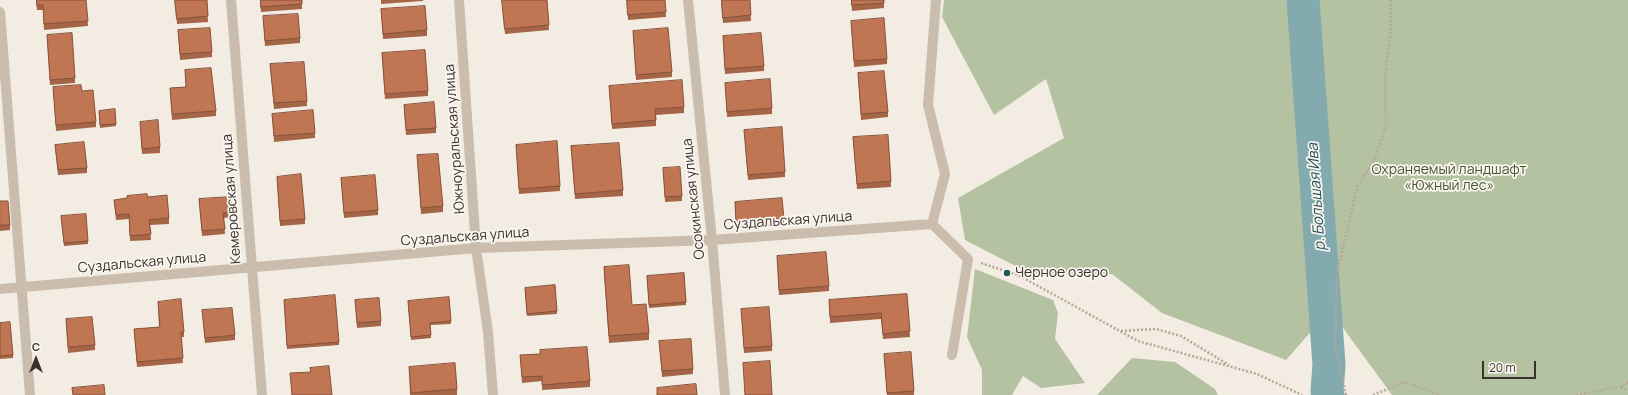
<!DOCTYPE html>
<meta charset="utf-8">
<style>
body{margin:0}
#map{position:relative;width:1628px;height:395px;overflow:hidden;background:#f3ece2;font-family:Manrope,sans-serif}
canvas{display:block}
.north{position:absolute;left:16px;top:339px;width:40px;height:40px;-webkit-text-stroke:3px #faf6ef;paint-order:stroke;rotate:0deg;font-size:11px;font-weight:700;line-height:16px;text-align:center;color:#3a312c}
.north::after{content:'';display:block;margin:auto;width:14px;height:18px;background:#3a312c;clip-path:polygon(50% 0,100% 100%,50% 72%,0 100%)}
.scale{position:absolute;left:1482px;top:361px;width:54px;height:18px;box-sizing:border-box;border:2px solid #3a312c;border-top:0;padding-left:5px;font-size:12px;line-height:14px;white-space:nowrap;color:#3a312c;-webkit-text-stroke:3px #faf6ef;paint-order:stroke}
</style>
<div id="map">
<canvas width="1628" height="395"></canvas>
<div class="north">С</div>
<div class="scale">20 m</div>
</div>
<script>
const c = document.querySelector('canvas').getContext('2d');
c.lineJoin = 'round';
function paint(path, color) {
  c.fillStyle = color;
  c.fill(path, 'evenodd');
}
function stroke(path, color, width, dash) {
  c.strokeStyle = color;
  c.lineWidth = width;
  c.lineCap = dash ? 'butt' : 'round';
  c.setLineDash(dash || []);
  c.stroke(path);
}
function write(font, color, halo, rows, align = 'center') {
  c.font = font + ' Manrope,sans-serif';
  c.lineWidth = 3.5;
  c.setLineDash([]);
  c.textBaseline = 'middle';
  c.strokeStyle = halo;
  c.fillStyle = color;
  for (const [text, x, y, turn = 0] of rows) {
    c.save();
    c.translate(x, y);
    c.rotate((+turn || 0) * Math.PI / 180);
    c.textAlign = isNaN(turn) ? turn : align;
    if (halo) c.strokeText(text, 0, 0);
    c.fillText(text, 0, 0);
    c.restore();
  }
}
const green = new Path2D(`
 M944,0h684v395h-236l-62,-85 -44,50 -124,-47 -50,-39h-81l-66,-34 -7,-42 106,-60 -18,-59 -52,36 -52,-98z
 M975,269l78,31 5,13 -3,26 30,44 -44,5 -18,-12 -11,19h-30v-25l-15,-33z
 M1132,358l43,4 40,27 3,6h-121z`);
const river = new Path2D(`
 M1303,0l26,365 -2,26 1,4`);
const path = new Path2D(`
 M981,263l37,12 120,66 119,33 45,21
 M1121,331l35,-2 25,7 48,29
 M1621,387l7,3
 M1346,395l-11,-49 2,-72 20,-87 17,-26 12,-35 -1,-52 6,-44v-30
 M1373,395l32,-13 35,13
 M1576,395l44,-8 8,-5`);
const minor = new Path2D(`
 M231,0l31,395
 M459,0l17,248 12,84 5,63
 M688,0l24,240 13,155
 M936,0l-8,105 17,69 -13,50 36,35 -16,96
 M0,12l30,383
 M0,289l476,-41 236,-8 220,-16`);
const wall = new Path2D(`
 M36,0h50l2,26 -44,4 -1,-20h-6z
 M175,0h32l1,22 -31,2z
 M260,0h42v9l-41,3z
 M381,0h42v1l-42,3z
 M502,0h45l2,30 -44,4z
 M627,0h38l1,17 -38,3z
 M721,0h29l1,21 -28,2z
 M851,0h33v8l-32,3z
 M381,9l46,21v6l-44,3z
 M263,16l37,22v5l-35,3z
 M851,21l36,38v5l-33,3z
 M178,30l34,22v5l-32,3z
 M633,31l39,41v5l-36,3z
 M47,35l28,43v5l-25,2z
 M723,36l41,30v5l-39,3z
 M382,53l46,38v5l-43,3z
 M270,64l37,37v5l-33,3z
 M185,70l31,41v5l-44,4 -2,-32 16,-1z
 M858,73l30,39v5l-27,3z
 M725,83l47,25v6l-45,3z
 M609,86l75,21v6l-28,2v11l-44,3z
 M53,87l29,4 14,31v5l-40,4z
 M404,105l32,23v5l-30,2z
 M99,111l17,13v2l-16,2z
 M272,114l43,19v5l-41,4z
 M140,122l20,25v6l-18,1z
 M744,130l41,42v5l-37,3z
 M853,137l38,44v6l-34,2z
 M55,145l32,23v5l-29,2z
 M516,145l44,41v5l-41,3z
 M571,146l52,44v6l-48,3z
 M417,155l26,51v6l-22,2z
 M663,168l19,28v5l-17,1z
 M277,177l28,42v5l-25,2z
 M341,178l37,32v5l-34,3z
 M148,197l21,21v6l-19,1 1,15 -21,1 -1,-22 -13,1 -2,-20z
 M199,199l33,13v5l-8,1 1,16 -23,2z
 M0,201l10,24v5l-10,1z
 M735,202l49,17v6l-48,3z
 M61,219l27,22v3l-24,2z
 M777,256l52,30v5l-50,4z
 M604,267l28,38 17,28v7l-40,3 -5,-69z
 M684,273l2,32 -37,3 -2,-32z
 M555,285l2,29 -30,2 -2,-28z
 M907,294l3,43 -27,2 -2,-20 -51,4 -1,-23z
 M449,297l2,27 -21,1 1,13 -20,2 -3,-37z
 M355,300l26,21v5l-24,2z
 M158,302l26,30v5h-3l2,26 -46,4 -3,-38 25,-2z
 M284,302l55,40v3l-52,4z
 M741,309l31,37v5l-28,2z
 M202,310l33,25v5l-30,3z
 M66,319l29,26v5l-27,3z
 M0,323l13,32v3l-13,1z
 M659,341l34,28v5l-31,3z
 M884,354l30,37v4h-27z
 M520,355l70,26v6l-48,3v-9l-20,2z
 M409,367l48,22v6h-47z`);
const building = new Path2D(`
 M37,0h49l2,21 -44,3 -1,-19h-6z
 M175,0h32l1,16 -31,3z
 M261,0h41v4l-41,3z
 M502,0h45l2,25 -44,4z
 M627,0h38l1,12 -38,3z
 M722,0h28l1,15 -28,3z
 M852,0h32v3l-32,2z
 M425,6l2,24 -44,4 -2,-25z
 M298,14l2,24 -35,3 -2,-25z
 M884,18l3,41 -33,2 -3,-40z
 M210,28l2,24 -32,2 -2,-24z
 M668,28l4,44 -36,3 -3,-44z
 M72,33l3,45 -25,2 -3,-45z
 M761,33l3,33 -39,3 -2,-33z
 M425,50l3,41 -43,3 -3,-41z
 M304,62l3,39 -33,2 -4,-39z
 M211,68l5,43 -44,3 -2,-26 16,-1 -1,-17z
 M884,71l4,41 -27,2 -3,-41z
 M770,79l2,29 -45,4 -2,-29z
 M682,80l2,27 -29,2 1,11 -44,4 -3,-38z
 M81,85l1,6 11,-1 3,32 -40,3 -3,-38z
 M434,102l2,26 -30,2 -2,-25z
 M115,109l1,15 -16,1 -1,-14z
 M313,110l2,23 -41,3 -2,-22z
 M158,120l2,27 -18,2 -2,-27z
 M782,127l3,45 -37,3 -4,-45z
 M888,135l3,46 -34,3 -4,-47z
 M557,141l3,45 -41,3 -3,-44z
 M84,142l3,26 -29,2 -3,-25z
 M619,143l4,47 -48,4 -4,-48z
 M438,154l5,52 -22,2 -4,-53z
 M680,167l2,29 -17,1 -2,-29z
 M301,174l4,45 -25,2 -3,-44z
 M375,175l3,35 -34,3 -3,-35z
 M147,194l1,3 19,-2 2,23 -20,2 2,14 -21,2 -1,-22 -13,1 -2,-15 13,-2v-2z
 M231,197l1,15 -9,1 2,16 -23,2 -3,-32z
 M782,198l2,21 -48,4 -1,-21z
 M0,201h8l2,24h-10z
 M86,214l2,27 -24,2 -3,-27z
 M826,252l3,34 -50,4 -2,-34z
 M629,265l3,40 14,-1 3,29 -40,3 -5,-69z
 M684,273l2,29 -37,3 -2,-29z
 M555,285l2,26 -30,3 -2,-26z
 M907,294l3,37 -27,3 -2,-21 -51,4 -1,-17z
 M335,295l4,47 -52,4 -3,-46z
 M449,297l2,24 -21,2 1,12 -20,2 -3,-36z
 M379,298l2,23 -24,2 -2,-23z
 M181,299l3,33h-3l2,26 -46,4 -3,-33 26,-2 -2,-25z
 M769,307l3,39 -28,2 -3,-39z
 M232,308l3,27 -30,3 -3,-28z
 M92,317l3,28 -27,2 -2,-28z
 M10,322l3,33 -13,1v-33z
 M691,339l2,30 -31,2 -3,-30z
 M587,347l3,34 -48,4v-9l-20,1 -2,-22 20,-1v-4z
 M911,352l3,39 -27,2 -3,-39z
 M770,361l2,34h-27l-2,-32z
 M455,363l2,26 -46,4 -2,-26z
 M329,366l3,29h-40l-2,-22 21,-1 -1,-4z
 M696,384l1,11h-40v-7z
 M104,385l1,10h-32l-1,-7z`);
const markers = [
 [1007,273,4,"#23535a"]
];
const streetNames = [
 ["Южноуральская улица",455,139,-94],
 ["Кемеровская улица",232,199,-94],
 ["Осокинская улица",694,199,-96],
 ["Суздальская улица",788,221,-4],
 ["Суздальская улица",465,237,-4],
 ["Суздальская улица",142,263,-5]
];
const parkNames = [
 ["Охраняемый ландшафт",1449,170],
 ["«Южный лес»",1449,186]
];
const poiNames = [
 ["Черное озеро",1015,273]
];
const waterNames = [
 ["р. Большая Ива",1317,197,-94]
];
paint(green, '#b5c2a2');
stroke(river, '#82aaaf', 33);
stroke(path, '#b7a798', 2.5, [2, 2]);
stroke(minor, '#cbbdae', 10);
paint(wall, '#a56547');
paint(building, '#c07553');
stroke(building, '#86523a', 1);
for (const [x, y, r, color] of markers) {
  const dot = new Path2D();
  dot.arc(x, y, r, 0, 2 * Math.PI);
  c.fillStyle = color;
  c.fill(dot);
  stroke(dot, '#faf6ef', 1.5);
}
write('14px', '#3a312c', '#faf6ef', streetNames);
write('14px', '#475731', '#faf6ef', parkNames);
write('14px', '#3a312c', '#faf6ef', poiNames, 'left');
write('italic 15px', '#23535a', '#faf6ef', waterNames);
</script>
